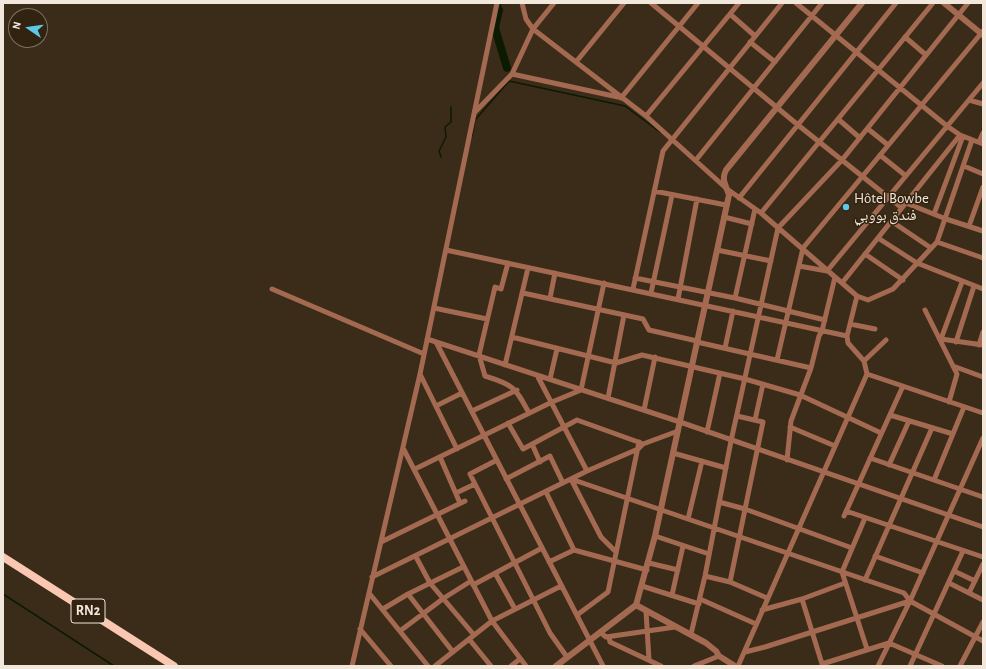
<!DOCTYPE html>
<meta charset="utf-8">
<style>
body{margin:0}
#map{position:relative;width:986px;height:669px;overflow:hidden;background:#3b2c19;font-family:"Alegreya Sans",sans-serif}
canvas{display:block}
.frame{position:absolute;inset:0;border:4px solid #f1e7db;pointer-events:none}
.north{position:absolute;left:8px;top:8px;width:40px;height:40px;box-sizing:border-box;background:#31230f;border:1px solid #7e7161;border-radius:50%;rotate:283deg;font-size:11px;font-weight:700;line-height:16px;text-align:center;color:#f1e7db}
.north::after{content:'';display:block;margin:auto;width:14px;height:18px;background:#5bc8e6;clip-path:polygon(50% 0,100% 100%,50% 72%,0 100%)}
</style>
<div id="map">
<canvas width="986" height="669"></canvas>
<div class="frame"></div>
<div class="north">N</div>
</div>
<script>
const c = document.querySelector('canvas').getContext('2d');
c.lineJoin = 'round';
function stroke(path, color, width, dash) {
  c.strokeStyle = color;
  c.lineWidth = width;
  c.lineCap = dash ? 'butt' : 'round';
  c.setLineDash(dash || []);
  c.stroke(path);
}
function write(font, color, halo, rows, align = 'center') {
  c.font = font + ' "Alegreya Sans","Noto Naskh Arabic",sans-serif';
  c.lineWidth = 3;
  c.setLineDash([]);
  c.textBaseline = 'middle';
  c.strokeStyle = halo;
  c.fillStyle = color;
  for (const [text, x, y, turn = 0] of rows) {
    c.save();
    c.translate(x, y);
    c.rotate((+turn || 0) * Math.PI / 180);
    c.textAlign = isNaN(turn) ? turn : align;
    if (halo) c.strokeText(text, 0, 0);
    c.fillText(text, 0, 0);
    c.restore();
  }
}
const stream = new Path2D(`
 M499,10l2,-7
 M472,136l3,-16 34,-39 116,25 35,26
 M441,157l-2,-6 7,-14 -1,-10 6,-5v-15
 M3,594l111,72`);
const river = new Path2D(`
 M499,10l-4,18 12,40`);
const minor = new Path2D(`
 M522,3l4,16 7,10 113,87 81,73 34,24 96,83 11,4 25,-11 44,-47 35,-102
 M651,3l147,122 104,83
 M796,3l151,123 13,9 23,9
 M730,14l25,22
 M905,37l21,18
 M750,42l25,20
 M576,62l48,-59
 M512,74l106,23
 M621,98l77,-95
 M969,100l14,4
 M475,112l37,-38 21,-45 21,-26
 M646,116l93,-113
 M838,119l22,19
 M868,129l20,16
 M979,142l4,-9
 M880,155l26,21
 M696,160l126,-157
 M964,166l19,8
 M654,191l72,14
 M739,198l157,-195
 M906,203l40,16 37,12
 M761,213l172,-210
 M934,214l29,-78
 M724,217l28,7
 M891,221l40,27
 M969,226l14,-39
 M878,238l39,25 66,26
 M937,242l46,16
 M446,250l401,86
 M717,250l54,11
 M865,254l38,26
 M508,263l-7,26 -6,-2 -16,68 6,21c29,9 30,11 44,37
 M799,266l28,5 156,-188
 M635,278l100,20 90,22
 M842,283l118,-148
 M272,289l152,65
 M633,289l30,-138 119,-148
 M523,293l120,26 6,11 48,11
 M651,293l21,-98
 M550,298l5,-25
 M735,298l20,-89
 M678,299l19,-100
 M434,308l53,11
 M925,310l32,64 -8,28
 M850,324l25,5
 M512,337l104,26 26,-8 103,24 55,16 81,38
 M427,339l253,83 303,105
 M941,339l21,-57
 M941,339l42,6
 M436,342l167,324
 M697,342l114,26
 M956,342l18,-56
 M979,345l4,-13
 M725,348l8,-37
 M777,360l26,-112 180,-217
 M864,361l22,-21
 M505,365l23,-97
 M953,366l30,11
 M420,374l37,75
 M867,374l116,39
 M537,375l50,96
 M550,379l7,-30
 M608,398l16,-83
 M436,406l26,-13
 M644,410l11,-53
 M472,411l45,-21
 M890,415l63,19
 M755,420l8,-36
 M508,423l15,26 54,-29 64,23
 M790,427l45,19
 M707,432l13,-59
 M532,444l8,18
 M403,448l89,173 34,45
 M673,453l53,15
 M440,457l20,46
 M870,458l113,39
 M497,460l-27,14 80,159 17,24
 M787,460l4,-39 20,-53 8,-32 3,-5 13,-54
 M889,465l20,-44
 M415,469l137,-67 29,-12 23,-107
 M506,479l44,-23 13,27
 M571,479l333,114 6,8 73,40
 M571,479l30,58 15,15
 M934,480l30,-73
 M546,492l28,58
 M456,493l19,-9
 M719,502l26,7 107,39
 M846,511l137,46
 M844,516l59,-130
 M865,518l-23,54 25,77
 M688,519l14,-58
 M655,536l54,18
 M381,542l84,-41
 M875,556l48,17
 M416,557l14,26 44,52
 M549,562l25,-12 73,20
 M649,563l29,7
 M954,571l21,10
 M495,573l20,36
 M705,576l25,6 37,16
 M372,577l215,-106 51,-22 5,-5 35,-13
 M865,580l67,-152
 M730,582l33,-160 -26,-6
 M949,583l34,17
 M473,585l69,-37
 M642,586l57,18
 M369,593l59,73
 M969,593l14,-29
 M408,594l45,58
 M672,595l11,-49
 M700,599l56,25
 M802,599l20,65 67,-21 53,23
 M383,609l25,-15 55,-27
 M762,610l40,-11 43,-16
 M646,611l3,49
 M577,615l31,-23 31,-150
 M360,629l31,37
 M400,631l44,-33 27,-17
 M600,632l6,5 69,-10
 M691,634l14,-58 26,-135 47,-213 64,-68 126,-157
 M609,637l1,5 51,24
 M469,639l22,27
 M745,652l20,-5 145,-46
 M352,666l68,-292 77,-371
 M435,666l57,-45 69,-35
 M511,666l9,-7
 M694,666l25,-10
 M738,666l129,-292 -3,-13 -16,-18 -1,-7 10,-40
 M878,666l32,-65 73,-163
 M910,666l53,-115
 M960,666l23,-44`);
const tertiary = new Path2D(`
 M944,3l39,32
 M636,605l70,38 10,8 3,5 16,10
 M556,666l80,-61 19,-69 74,-341c-3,-10 -8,-15 -3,-25l136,-167`);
const trunk = new Path2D(`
 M3,557l171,109`);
const markers = [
 [846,207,4,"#5bc8e6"]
];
const shields = [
 [88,611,34]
];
const shieldNames = [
 ["RN2",88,611]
];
const poiNames = [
 ["Hôtel Bowbe",854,198],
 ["فندق بووبي",854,215]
];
stroke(stream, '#0d1a02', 1.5);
stroke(river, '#0d1a02', 8);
stroke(minor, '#a46a51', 5);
stroke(tertiary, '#a46a51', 6);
stroke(trunk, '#fac7b2', 8);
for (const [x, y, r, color] of markers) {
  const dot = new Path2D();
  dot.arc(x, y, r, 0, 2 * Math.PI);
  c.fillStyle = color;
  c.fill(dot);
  stroke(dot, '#31230f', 1.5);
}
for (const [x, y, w] of shields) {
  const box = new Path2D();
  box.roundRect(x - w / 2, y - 12, w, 24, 3);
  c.fillStyle = '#31230f';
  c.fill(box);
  stroke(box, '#f1e7db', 1);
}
write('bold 14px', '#f1e7db', null, shieldNames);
write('15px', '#f1e7db', '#31230f', poiNames, 'left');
</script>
